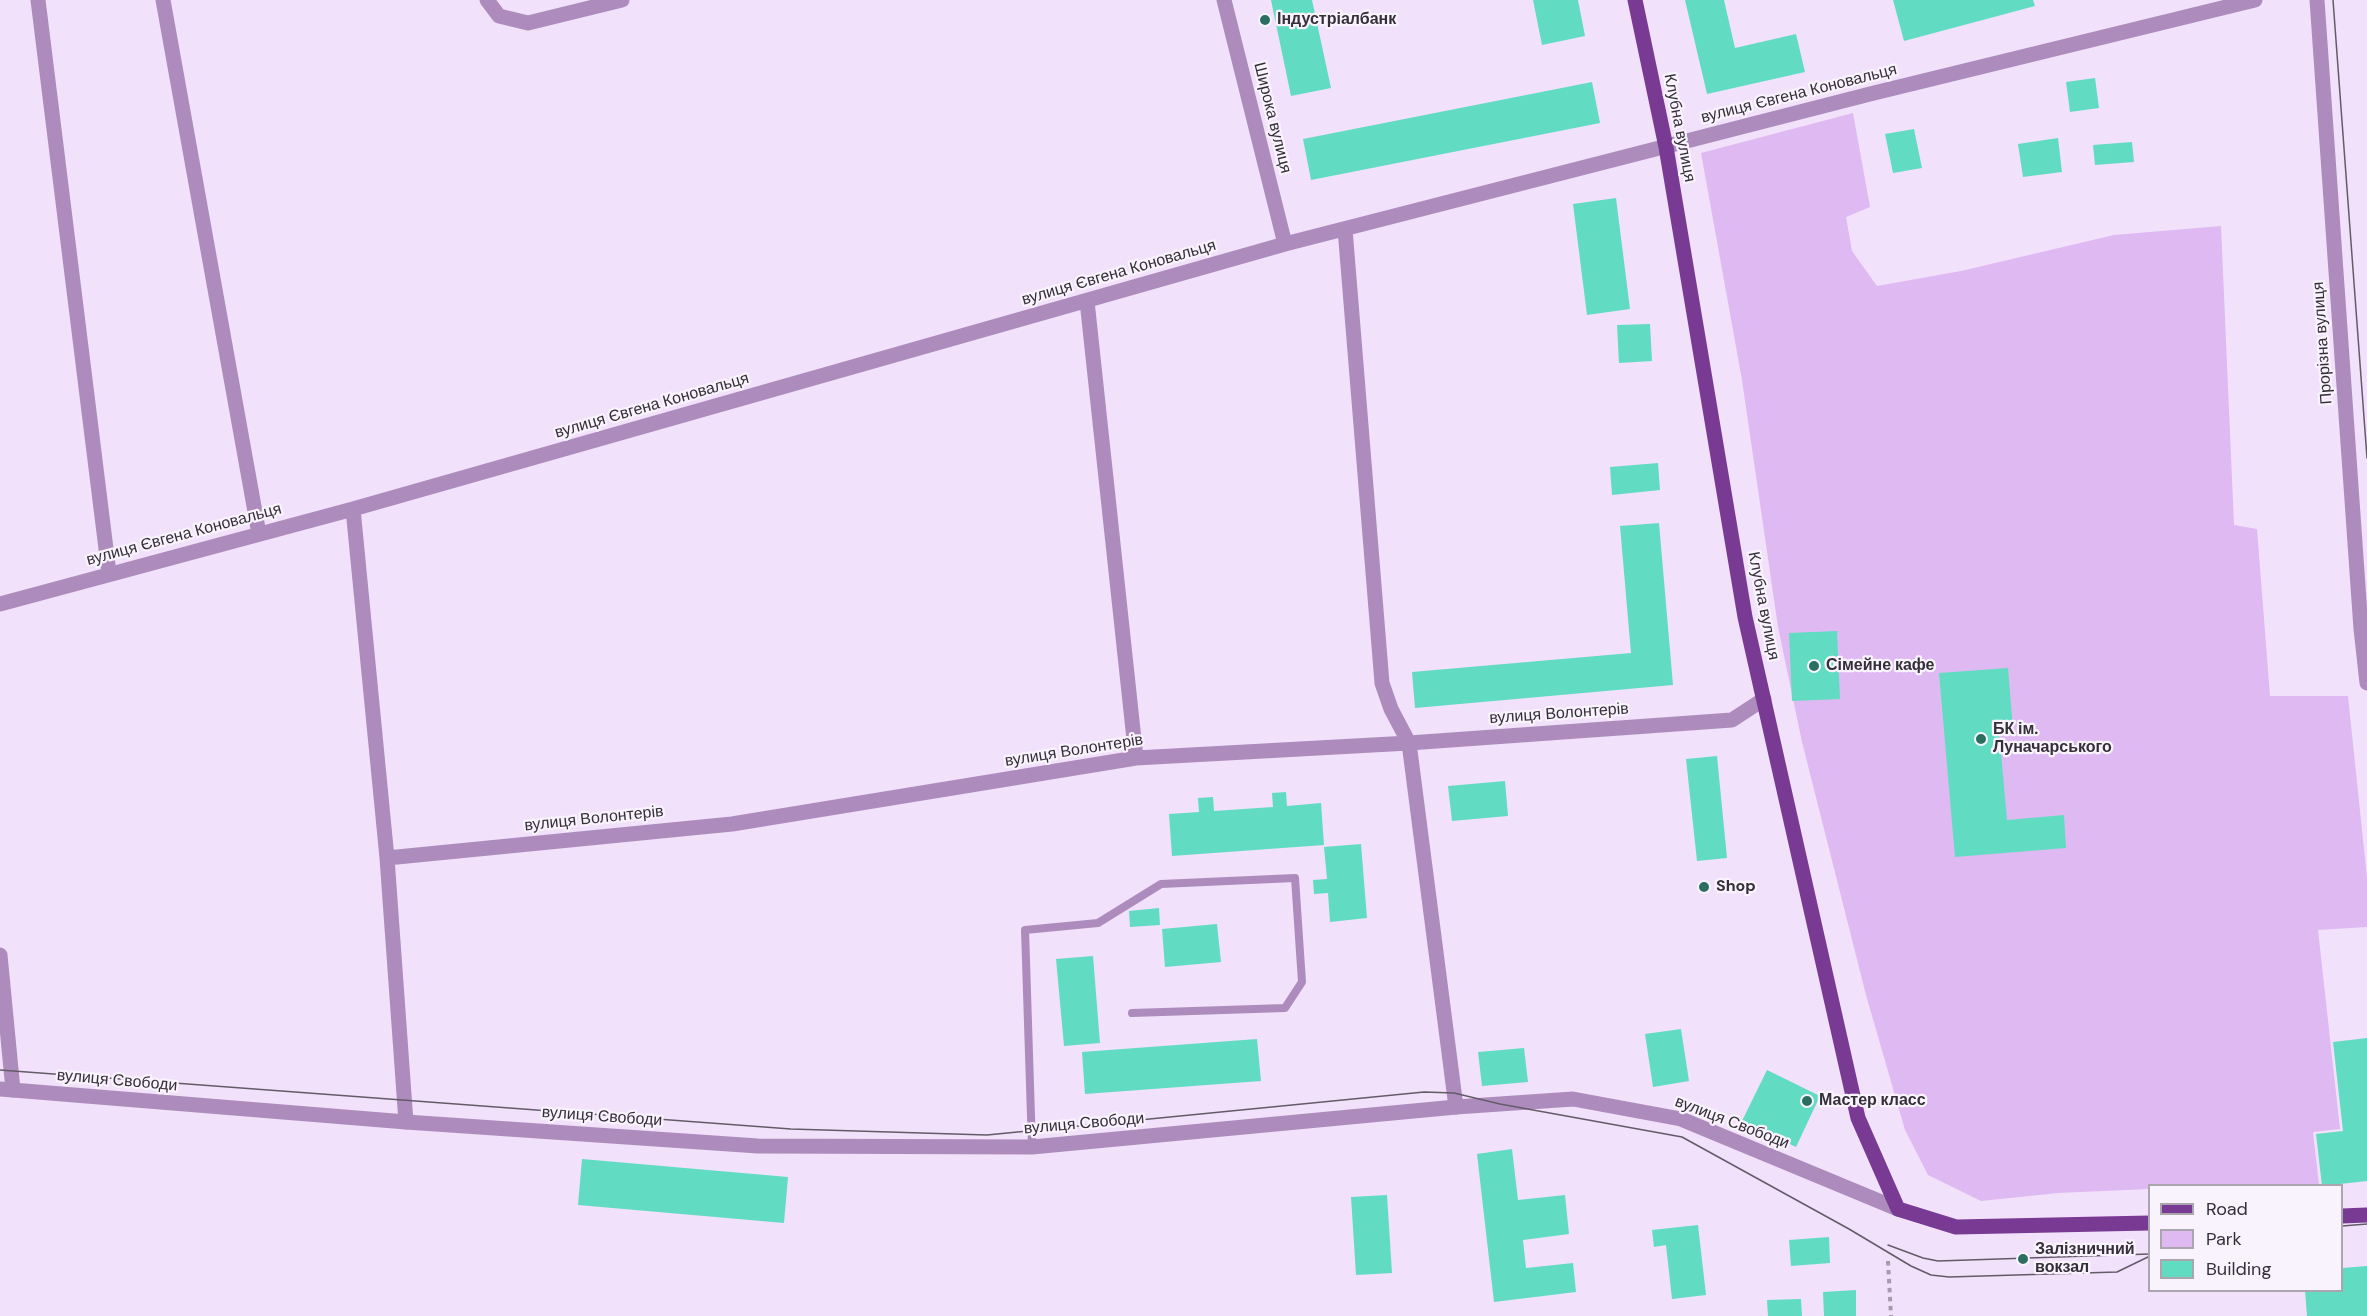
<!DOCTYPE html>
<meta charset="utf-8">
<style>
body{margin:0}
#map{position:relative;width:2367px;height:1316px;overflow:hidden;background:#f2e1fa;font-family:"DM Sans",sans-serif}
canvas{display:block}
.legend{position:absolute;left:2148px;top:1184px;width:195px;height:108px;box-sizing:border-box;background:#f9f3fd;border:2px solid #aba5ae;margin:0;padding:8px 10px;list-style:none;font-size:18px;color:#352f38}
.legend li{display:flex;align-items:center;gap:12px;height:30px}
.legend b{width:30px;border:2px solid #aba5ae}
</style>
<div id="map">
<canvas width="2367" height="1316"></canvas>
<ul class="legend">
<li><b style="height:8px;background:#793a94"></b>Road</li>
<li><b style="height:16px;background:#dfb9f2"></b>Park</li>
<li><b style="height:16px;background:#61dcc2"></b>Building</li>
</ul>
</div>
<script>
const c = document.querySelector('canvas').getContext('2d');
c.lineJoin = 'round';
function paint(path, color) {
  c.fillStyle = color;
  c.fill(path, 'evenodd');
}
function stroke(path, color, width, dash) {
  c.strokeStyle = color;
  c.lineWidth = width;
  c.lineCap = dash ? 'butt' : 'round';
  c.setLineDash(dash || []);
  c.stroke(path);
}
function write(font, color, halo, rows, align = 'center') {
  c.font = font + ' "DM Sans",sans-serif';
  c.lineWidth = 4.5;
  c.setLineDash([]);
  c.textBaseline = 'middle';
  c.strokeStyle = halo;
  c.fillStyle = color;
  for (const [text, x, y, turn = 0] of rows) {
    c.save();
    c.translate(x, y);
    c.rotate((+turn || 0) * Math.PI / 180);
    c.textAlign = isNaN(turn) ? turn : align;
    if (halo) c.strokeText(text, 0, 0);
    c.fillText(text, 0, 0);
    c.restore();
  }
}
const green = new Path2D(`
 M1853,113l17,94 -24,10 6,34 25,35 84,-15 153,-36 107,-9 13,299 23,4 13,167h78l19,182v49l-49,3 22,199 -27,3 6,53 -169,1 -1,3 -91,4 -77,8 -53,-26 -23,-45 -39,-135 -64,-253 -24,-115 -36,-247 -41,-227z`);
const building = new Path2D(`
 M1271,0h41l19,88 -40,8z
 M1533,0h45l7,36 -43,9z
 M1685,0h39l11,48 61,-14 9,38 -98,22z
 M1893,0h140l2,6 -131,35z
 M2095,78l4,30 -29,4 -4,-30z
 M1592,82l8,41 -289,57 -8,-41z
 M1914,129l8,39 -29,5 -8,-39z
 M2058,138l4,34 -39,5 -5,-33z
 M2132,142l2,20 -39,3 -2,-20z
 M1616,198l14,111 -43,6 -14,-111z
 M1650,324l2,37 -33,2 -2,-38z
 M1658,463l2,27 -48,5 -2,-28z
 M1659,523l14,162 -258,23 -3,-36 219,-19 -11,-127z
 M1837,631l3,68 -48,2 -3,-68z
 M2008,668l5,61 -14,1 8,90 57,-5 2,33 -111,9 -16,-184z
 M1717,756l10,102 -30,3 -11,-102z
 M1505,781l3,35 -56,5 -4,-35z
 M1286,792l1,14 34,-3 3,42 -152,11 -3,-42 30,-2 -1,-14 15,-1 1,14 59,-4 -1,-14z
 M1361,844l6,74 -37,4 -2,-29 -14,1 -1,-14 14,-1 -3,-32z
 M1159,908l1,17 -30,2 -1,-16z
 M1217,924l4,38 -56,5 -3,-38z
 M1093,956l7,87 -36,3 -8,-87z
 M1681,1029l8,52 -36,6 -8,-53z
 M2367,1038v143l-45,5 -6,-52 27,-3 -10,-89z
 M1257,1039l4,42 -176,13 -3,-42z
 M1524,1048l4,34 -46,4 -4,-34z
 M1767,1070l53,26 -24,51 -54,-26z
 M1512,1149l6,51 47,-5 4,39 -46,6 3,28 47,-5 3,29 -82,10 -17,-148z
 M582,1159l206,18 -4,46 -206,-18z
 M1387,1195l5,78 -36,2 -5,-78z
 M1698,1225l8,70 -34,4 -6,-54 -12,2 -2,-17z
 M1829,1237l1,26 -39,3 -2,-26z
 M2367,1266v50h-60l-2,-26h37v-22z
 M1856,1290v26h-32l-1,-24z
 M1801,1299l1,17h-34l-1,-16z`);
const path = new Path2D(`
 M1888,1261l3,55`);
const service = new Path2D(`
 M1032,1147l-7,-217 73,-7 63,-39 134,-6 7,104 -17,26 -153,5`);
const minor = new Path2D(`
 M38,0l71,573
 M163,0l96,534
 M487,0l12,16 29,7 94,-23
 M1224,0l61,244
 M2317,0l44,629 6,54
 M1345,229l37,454 9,26 18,34 47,364
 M1087,301l49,457
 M353,509l34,349 19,264
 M0,604l353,-95 932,-265 585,-150 385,-94
 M387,858l345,-34 404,-66 273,-15 323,-23 32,-21
 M0,955l13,135`);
const tertiary = new Path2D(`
 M0,1089l406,33 352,24 274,1 424,-40 117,-8 108,20 217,90`);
const primary = new Path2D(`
 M1635,0l31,147 79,470 113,501 40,91 58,18 194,-4
 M2342,1216l25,-1`);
const tram = new Path2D(`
 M2333,0l34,458
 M0,1070l791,59 196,6 437,-43 30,1 46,11 182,33 167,92 62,37 20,9 18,2 168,-5 33,-16
 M2342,1226l25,-2
 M1888,1245l35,13 15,3 211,-7`);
const markers = [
 [1265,20,6,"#2b6f61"],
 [1814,666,6,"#2b6f61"],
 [1981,739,6,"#2b6f61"],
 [1704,887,6,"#2b6f61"],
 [1807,1101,6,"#2b6f61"],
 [2023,1259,6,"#2b6f61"]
];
const poiNames = [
 ["Індустріалбанк",1277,20],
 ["Сімейне кафе",1826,666],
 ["БК ім.",1993,730],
 ["Луначарського",1993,748],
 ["Shop",1716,887],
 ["Мастер класс",1819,1101],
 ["Залізничний",2035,1250],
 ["вокзал",2035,1268]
];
const streetNames = [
 ["вулиця Євгена Коновальця",1799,94,-14],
 ["Широка вулиця",1272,118,76],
 ["Клубна вулиця",1679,128,79],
 ["вулиця Євгена Коновальця",1119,273,-16],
 ["Прорізна вулиця",2323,343,-94],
 ["вулиця Євгена Коновальця",652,406,-16],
 ["вулиця Євгена Коновальця",184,535,-15],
 ["Клубна вулиця",1763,606,79],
 ["вулиця Волонтерів",1559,714,-4],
 ["вулиця Волонтерів",1074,751,-9],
 ["вулиця Волонтерів",594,819,-6],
 ["вулиця Свободи",117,1081,5],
 ["вулиця Свободи",602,1117,4],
 ["вулиця Свободи",1732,1123,21],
 ["вулиця Свободи",1084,1124,-5]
];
paint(green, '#dfb9f2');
paint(building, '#61dcc2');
stroke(path, '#a79aad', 4, [4.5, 4.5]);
stroke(service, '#ad8cbd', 8);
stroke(minor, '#ad8cbd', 15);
stroke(tertiary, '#ad8cbd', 15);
stroke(primary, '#793a94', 15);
stroke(tram, '#645b68', 1.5);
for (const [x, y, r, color] of markers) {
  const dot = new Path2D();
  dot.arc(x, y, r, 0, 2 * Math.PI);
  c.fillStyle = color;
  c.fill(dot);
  stroke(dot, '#f9f3fd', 2);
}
write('bold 16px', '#352f38', '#f9f3fd', poiNames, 'left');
write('16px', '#352f38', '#f9f3fd', streetNames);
</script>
